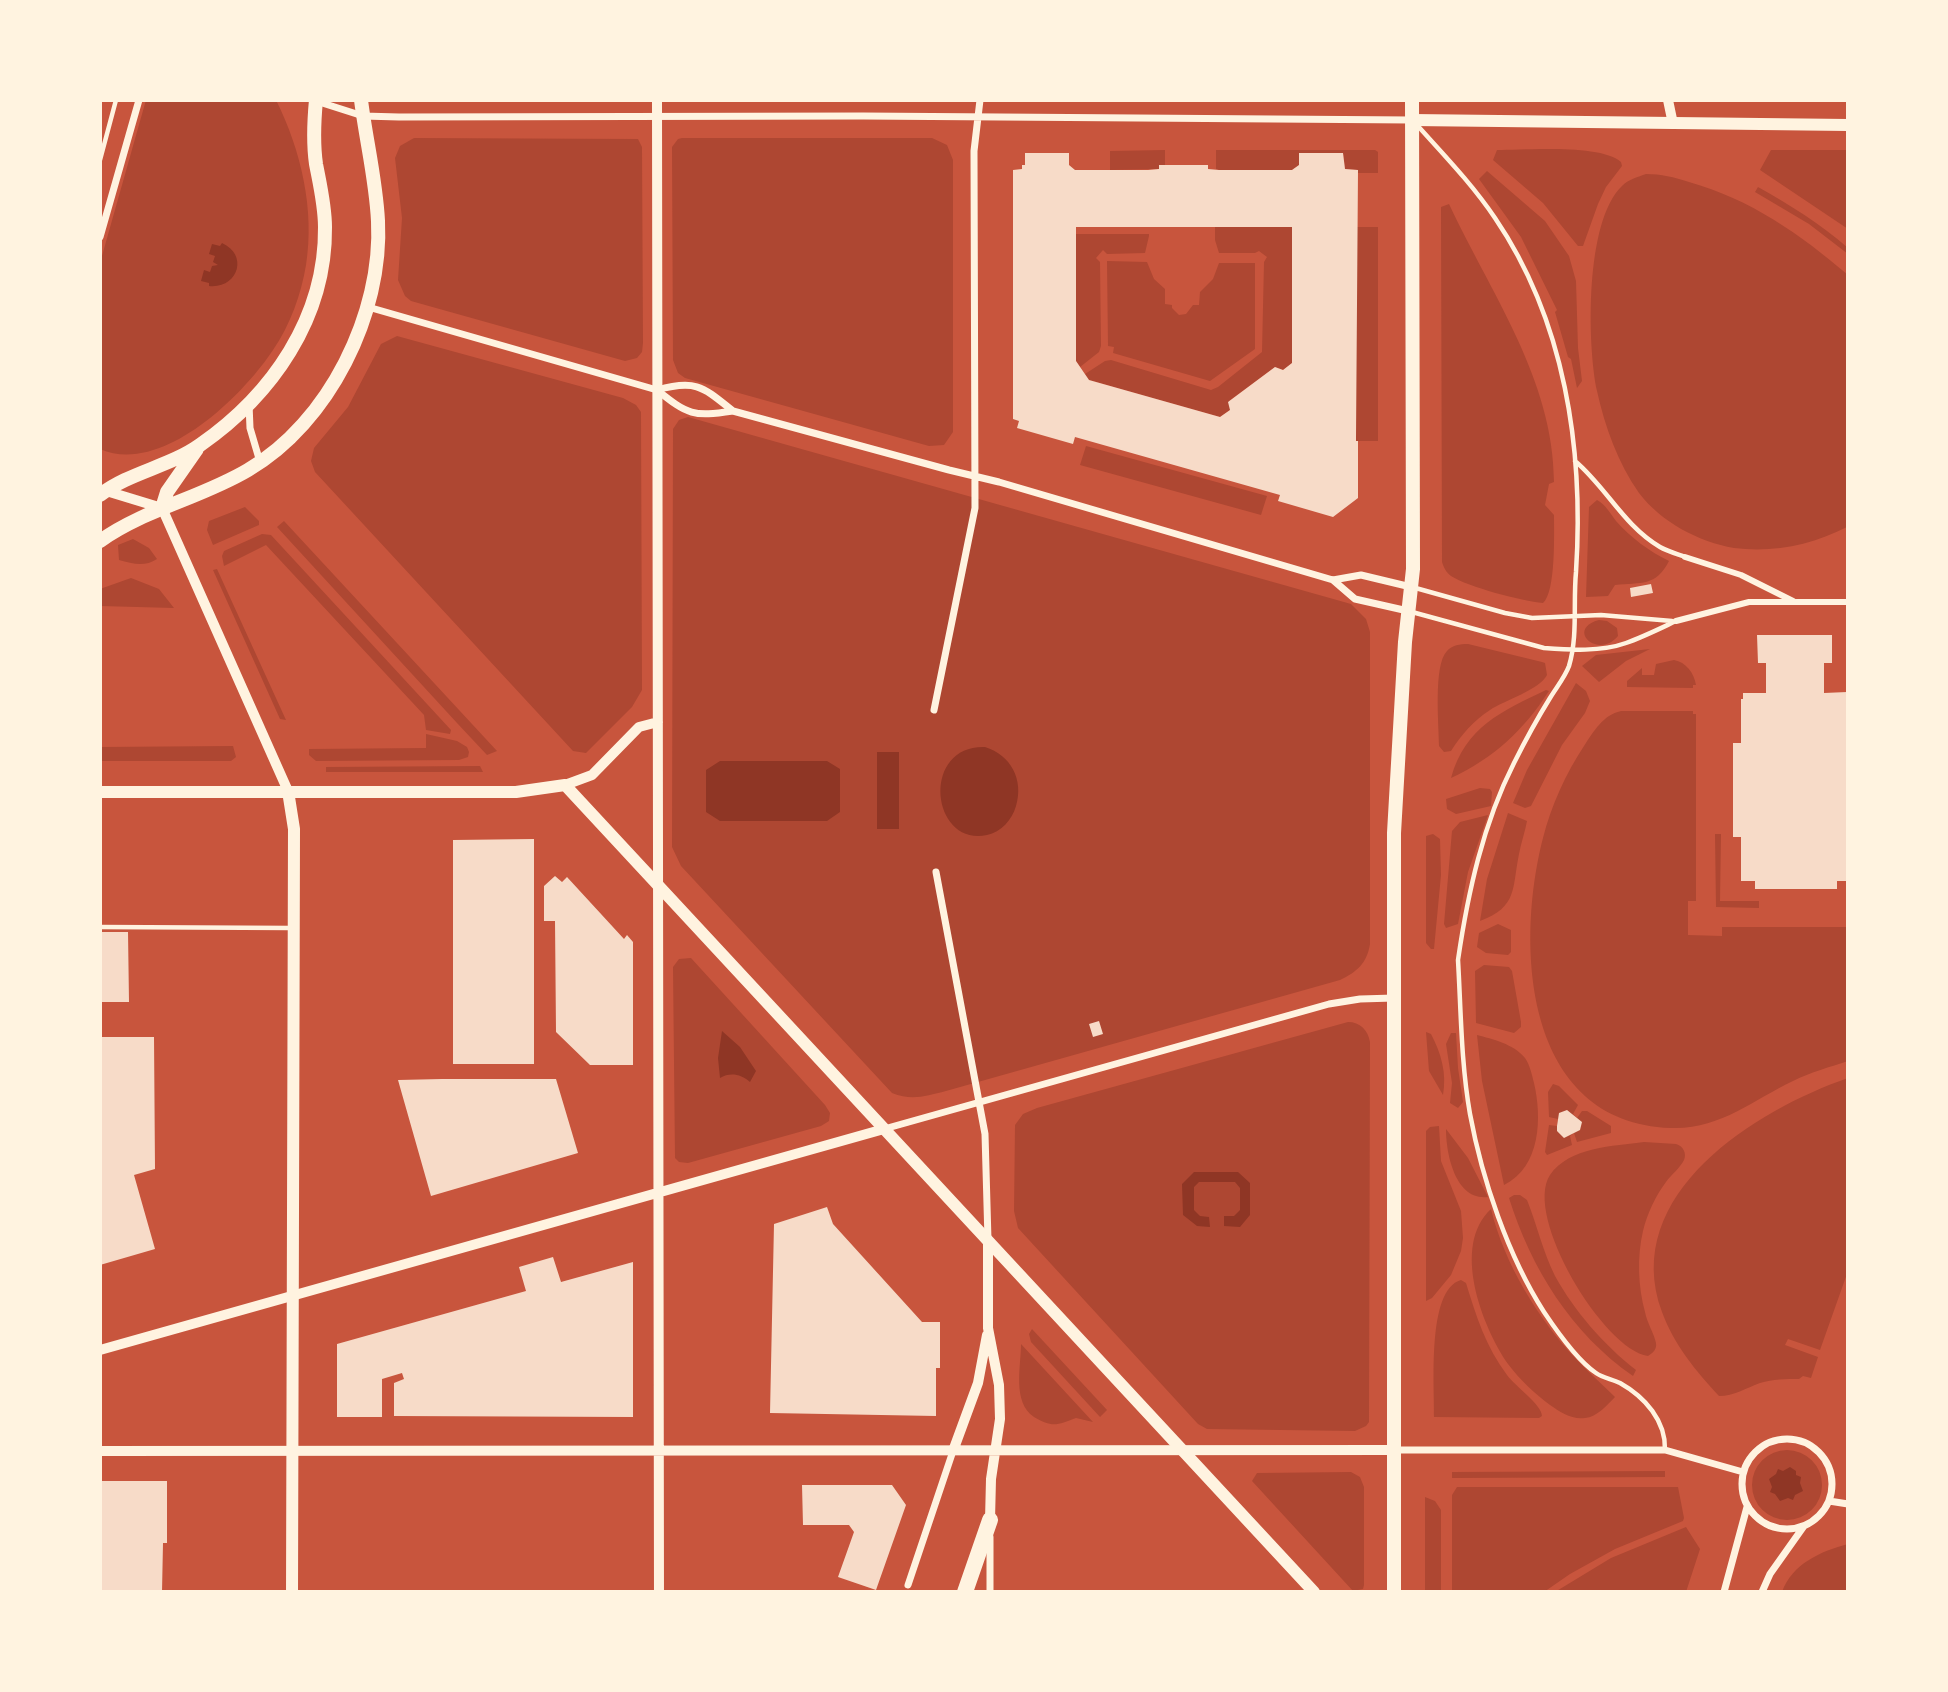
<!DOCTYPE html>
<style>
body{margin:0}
#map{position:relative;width:1948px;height:1692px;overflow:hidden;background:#c8553d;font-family:Rubik,sans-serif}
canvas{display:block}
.frame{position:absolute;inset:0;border:102px solid #fff3e0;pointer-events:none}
</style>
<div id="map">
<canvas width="1948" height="1692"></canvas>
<div class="frame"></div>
</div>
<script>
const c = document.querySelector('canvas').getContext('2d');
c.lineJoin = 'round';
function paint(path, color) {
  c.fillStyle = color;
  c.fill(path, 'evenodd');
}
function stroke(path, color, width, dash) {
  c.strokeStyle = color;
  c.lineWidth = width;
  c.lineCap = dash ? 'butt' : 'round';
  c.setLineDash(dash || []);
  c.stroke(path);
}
const green = new Path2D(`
 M146,100h130c25,50 39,110 30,165 -5,30 -16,60 -33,85 -31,47 -112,126 -173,99v-186z
 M414,138l224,1 4,8 1,196 -1,9 -5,6 -12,3 -214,-60 -6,-5 -7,-16 4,-62 -7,-60 5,-12z
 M682,138h250l15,7 6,15v272l-9,13 -15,1 -244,-68 -7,-5 -5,-13 -1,-213 6,-8z
 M1165,150v15l-6,4 -49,1v-19z
 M1216,150h159l3,2v21h-20v-3l-13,-1 -2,-16h-44v12l-7,5h-73l-3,-1z
 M1497,150c29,0 104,-6 124,12l1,4 -16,21 -8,17 -15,42h-5l-35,-43 -50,-43z
 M1771,150h77v79l-88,-59z
 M1487,171l58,50 24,35 7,25 2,67 4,33 -5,7 -6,-29 -3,-2 -13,-45 2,-2 -36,-73 -42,-58z
 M1646,174c15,0 28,3 43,8 61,17 111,52 159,93l-1,252c-35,18 -74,26 -113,21 -35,-6 -73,-26 -95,-55 -21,-30 -34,-66 -42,-102 -10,-48 -12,-170 25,-205 7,-7 16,-9 24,-12z
 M1758,187c32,18 63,37 90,61v6l-39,-30 -54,-32z
 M1449,204c41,88 105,176 105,278l-5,2 -4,21 9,10c0,18 2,77 -11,88 -21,-2 -75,-16 -92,-27 -5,-4 -7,-8 -9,-14l-1,-355z
 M1215,227h77v136l-9,7 -8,-3 -46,34 1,9 -10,7 -131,-37 -4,-6 20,-13 6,-1 100,30 7,-3 44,-35 2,-90 3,-5 -8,-6 -4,2h-36l-4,-13z
 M1356,227h22v214h-22z
 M1076,234h73v2l-4,17 -38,1 -4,-4 -7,8 4,4 1,84 -2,6 -19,15 -4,-6z
 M1107,261l40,1 7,17 11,10v15l7,1v3l7,7 7,-1 7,-9h6l1,-13 13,-13 6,-16h36v86l-45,32 -97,-28 1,-6 -6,-1z
 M397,336l226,62 13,7 5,7 1,278 -10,17 -46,46 -13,-2 -258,-279 -4,-11 3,-13 34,-41 33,-63z
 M688,417l663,187 15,15 4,13v312c-3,19 -13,28 -30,36l-394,111c-20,5 -34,10 -54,2l-211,-227 -9,-19 1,-418 6,-9z
 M1086,446l181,50 -6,19 -181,-50z
 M1597,500c9,5 13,13 19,21 14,16 34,31 53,40 -13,26 -28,21 -54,24l-7,11 -22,1 3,-90z
 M245,507l14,14v4l-46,20 -6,-15 2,-9z
 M284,521l213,230 -10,4 -30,-32 -180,-196z
 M262,534l9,1 180,195 -1,4 -24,-4 -2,-15 -158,-170 -42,21 -2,-10 2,-5z
 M133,539l16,9 8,11c-12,8 -24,5 -38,1l-1,-15z
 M217,569l69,151 -6,-1 -67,-149z
 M131,578l28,11 15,19 -74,-2v-17z
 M1599,620l8,1 10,7 1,8c-20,24 -53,-7 -19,-16z
 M1468,644l74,18 3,1 2,12c-8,15 -42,25 -57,35 -16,10 -29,25 -39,41l-7,1 -5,-6c0,-20 -6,-81 8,-95 5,-6 13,-7 21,-7z
 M1650,649l-24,12 -27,21 -17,-16 14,-11z
 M1674,660c12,2 20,13 22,25h-3v3l-66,-1v-6l15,-13v7h12l2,-11z
 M1576,683l10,8 4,10 -5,12 -23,32 -31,61 -6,2 -12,-5 14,-33z
 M1546,690l3,1c-26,40 -55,67 -98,87 14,-51 51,-67 95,-88z
 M1621,711h72v3h3v187h-8v34l34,1v-9h126v134c-18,6 -37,11 -55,20 -40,19 -74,49 -122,47 -147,-5 -156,-182 -128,-290 8,-32 23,-65 41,-92 10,-15 19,-31 37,-35z
 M426,734l31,7 10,6 2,5 -1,5 -9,3 -143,1 -7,-6v-6l117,-1z
 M233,746l3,11 -5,4h-131v-14z
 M480,766l3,6h-157v-5z
 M1480,788l10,1 2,3 -1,14 -35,8 -9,-5 -1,-10z
 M1508,813l19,8c-2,11 -6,22 -8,33 -7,34 -1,53 -39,67l7,-42z
 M1488,815l-20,57 -10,52 -12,4 -2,-4 8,-93 8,-9z
 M1433,834l7,5 1,36 -7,74h-3l-5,-6v-107z
 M1715,834h6l-1,67h39v7l-43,-1z
 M1498,924l13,6v22l-3,3 -22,-2 -9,-6 2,-14z
 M691,958l134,147 5,8 -1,8 -8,5 -133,37 -9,-1 -4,-4 -2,-191 6,-8z
 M1484,965l25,2 3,4 9,51v5l-7,6 -38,-10 -1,-52z
 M1348,1022c12,0 20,8 22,20l-1,380 -3,4 -11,5 -148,-2 -9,-5 -180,-196 -4,-17 1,-86 8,-11 14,-6z
 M1426,1032l5,2c10,19 16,39 12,61l-14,-24z
 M1451,1033h5l2,35 5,34 -5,6 -8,-5 2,-20 -6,-39z
 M1477,1035c15,4 37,9 48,23 5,7 7,17 9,25 8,34 7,84 -30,102l-22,-104z
 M1848,1078v193l-28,79 -32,-11 -3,6 33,12 -7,21 -8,-2 -4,3c-13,0 -26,0 -39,4 -14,5 -26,13 -41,13 -23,-25 -45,-51 -57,-84 -43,-118 94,-202 186,-234z
 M1553,1084l6,2 19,19 -5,9 4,4 5,-7h5l24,15v7l-34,9 -3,-9 -4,3 2,9 -25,10 -2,-3 4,-27 8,1 1,-7 -9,-2 -1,-25z
 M1439,1126l2,35 20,50 2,27 -2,13 -10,24 -19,23 -6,3v-170l4,-4z
 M1446,1129l22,29 20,39c-33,4 -42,-44 -42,-68z
 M1644,1142l32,2c7,2 11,9 8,16 -4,8 -13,15 -18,22 -10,13 -19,32 -23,49 -6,25 -5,56 2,81 2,11 9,21 11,31 1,6 -3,10 -8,13 -44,-6 -125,-140 -98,-181 19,-28 64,-29 94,-33z
 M1514,1195h6l7,5c10,25 16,52 28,76 20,36 49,69 81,94l-3,6c-62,-43 -102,-108 -124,-178z
 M1491,1209c13,54 47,110 85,150 12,13 26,25 39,38 -8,8 -18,20 -30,21 -13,2 -25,-6 -35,-13 -16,-12 -30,-25 -42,-41 -26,-38 -57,-118 -17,-155z
 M1461,1280l5,3c10,33 20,64 41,92 8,11 35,30 35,41l-3,2 -105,-1c1,-29 -8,-127 27,-137z
 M1032,1329l75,81 -7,7 -69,-75 -2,-8z
 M1021,1344l72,78 -17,-4c-18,7 -24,10 -42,-1 -22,-15 -13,-50 -13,-73z
 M1752 1485a35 35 0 1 1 70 0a35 35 0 1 1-70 0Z
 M1665,1471v6l-213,1v-6z
 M1351,1472l9,5 4,10v98l-1,4 -10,2 -101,-110 5,-8z
 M1457,1487h221l6,31 -1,3 -68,28 -45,25 -26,18h-92v-97z
 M1425,1497l10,4 6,9v82h-16z
 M1686,1527l14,22 -14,43h-131l56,-34z
 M1848,1544v48h-66c10,-28 39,-41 66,-48z`);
const water = new Path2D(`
 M222,243c27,12 16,46 -13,43v-3l-8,-2 3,-11 6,2 2,-6 6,-1 -5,-3 2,-6 -6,-2 3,-10 8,2z
 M985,747c26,8 39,33 31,59 -4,14 -15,26 -29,29 -56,12 -67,-90 -2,-88z
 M877,752h22v77h-22z
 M720,761h107l13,8v43l-13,9h-107l-14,-9v-42z
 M722,1031l18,16 16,24 -6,11c-9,-8 -20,-10 -30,-4l-2,-20z
 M1194,1172h44l12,11v32l-10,12 -16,-1v-10h10l6,-6v-22l-5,-6h-36l-5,5v23l6,6 9,1 1,10 -13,-1 -14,-11 -1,-31z
 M1790,1467l6,4v4l5,2 -1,6 3,8 -8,4 -2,5 -5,-2 -8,3 -5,-7 -5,-2 2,-5 -3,-8 7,-5 2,-5 5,2z`);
const building = new Path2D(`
 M1025,153h44v12l6,5h73l11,-1v-4h49v4l11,1h73l7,-5v-12h44l2,16 13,1 -2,267v4h2v57l-25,19 -55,-16 2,-6 -205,-58 -2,7 -56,-16 2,-7 -6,-2v-249l9,-1v-4h3zM1076,227h216v136l-9,7 -8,-3 -47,35 2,8 -10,7 -131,-37 -13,-19z
 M1651,584l2,9 -22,4 -1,-9z
 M1757,635h75v28h-8v30l23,-1 1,8v181h-11v8h-82v-8h-14v-44h-8v-94h8v-44h2v-6h23v-30h-8z
 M534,839v225h-81v-224z
 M555,876l7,6 5,-5 57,62 3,-4 6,7v123h-43l-34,-33 -1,-111h-11v-35z
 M100,932h28l1,70h-29z
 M1099,1021l4,13 -10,3 -4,-13z
 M100,1037h54l1,132 -21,6 21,74 -55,16z
 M442,1079h114l22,74 -147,43 -33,-116z
 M1567,1110l15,12 -2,8 -16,8 -7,-7v-5l2,-13z
 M827,1207l6,17 89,98h18v46h-4v48l-166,-3 4,-189z
 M553,1257l8,25 72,-20v155l-239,-1v-33l10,-4 -2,-6 -20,6v38h-45v-73l189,-53 -7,-24z
 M100,1481h67v62h-4l-1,49h-62z
 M802,1485h90l14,20 -30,85 -38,-13 16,-45 -5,-7h-46z`);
const service = new Path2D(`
 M1417,125c27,30 55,59 78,93 70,103 89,231 81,354 -3,31 2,64 -7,94 -4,11 -13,22 -19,32 -13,21 -25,43 -36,65 -31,61 -46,129 -56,197 3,51 3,103 12,154 12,65 38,142 74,198 12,18 34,49 52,61 7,5 16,6 24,10 25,14 46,38 45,67
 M100,160l16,-60
 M1575,461c31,26 49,65 85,86 7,4 17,7 25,10
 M1412,587l93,26 27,5 69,-3 71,6
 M1412,612l132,36c26,2 57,4 82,-5 17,-6 33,-14 50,-22
 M100,927l191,1`);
const pedestrian = new Path2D(`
 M1685,557l56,18 52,26
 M1676,621l73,-19h99`);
const minor = new Path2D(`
 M316,101l47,15 36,1 464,-1 548,4
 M100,237l39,-137
 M368,307l289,83c31,25 36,27 76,21
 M657,390c39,-11 46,-3 76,21l216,59 50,12 334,98 28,-5 50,12
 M249,404l1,24 10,34
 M1333,580l22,19 53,12
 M934,710l41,-202 -1,-357 6,-51
 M936,872l49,262 3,106
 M884,1129l445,-125 31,-5 34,-1
 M1742 1484a45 45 0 1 1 90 0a45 45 0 1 1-90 0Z
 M1394,1450h271l78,22
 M1829,1501l19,3
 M990,1537v55
 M908,1585l45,-134
 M1724,1592l23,-85
 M1762,1592l8,-18 34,-48`);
const tertiary = new Path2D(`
 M657,100l2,1492
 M1668,100l5,24
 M103,490l59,18 126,283
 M565,785l27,-10 47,-48 19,-5
 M988,1244v84l11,57 1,34 -9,60 -1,41
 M100,1350l784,-221
 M100,1451l1294,-1
 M953,1451l25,-68 9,-48`);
const secondary = new Path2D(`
 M1412,120l436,5
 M288,791l6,38 -2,763
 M100,792h416l49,-7 749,807`);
const primary = new Path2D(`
 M100,495c30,-23 69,-28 100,-50 72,-50 126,-127 125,-218 0,-21 -5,-42 -9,-63 -3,-21 -2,-43 0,-64
 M162,508l5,-16 30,-43
 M100,541c45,-32 101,-43 148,-71 81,-47 135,-157 130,-249 -2,-41 -12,-81 -17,-121
 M1394,1592v-759l11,-191 8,-73 -1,-469`);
const motorway = new Path2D(`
 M965,1592l25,-72`);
paint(green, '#ae4732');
paint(water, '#8f3625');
paint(building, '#f7dbc8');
stroke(service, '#fff3e0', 4.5);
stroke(pedestrian, '#fff3e0', 6);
stroke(minor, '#fff3e0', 7);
stroke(tertiary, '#fff3e0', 10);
stroke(secondary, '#fff3e0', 12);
stroke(primary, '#fff3e0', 14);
stroke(motorway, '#fff3e0', 16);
</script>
